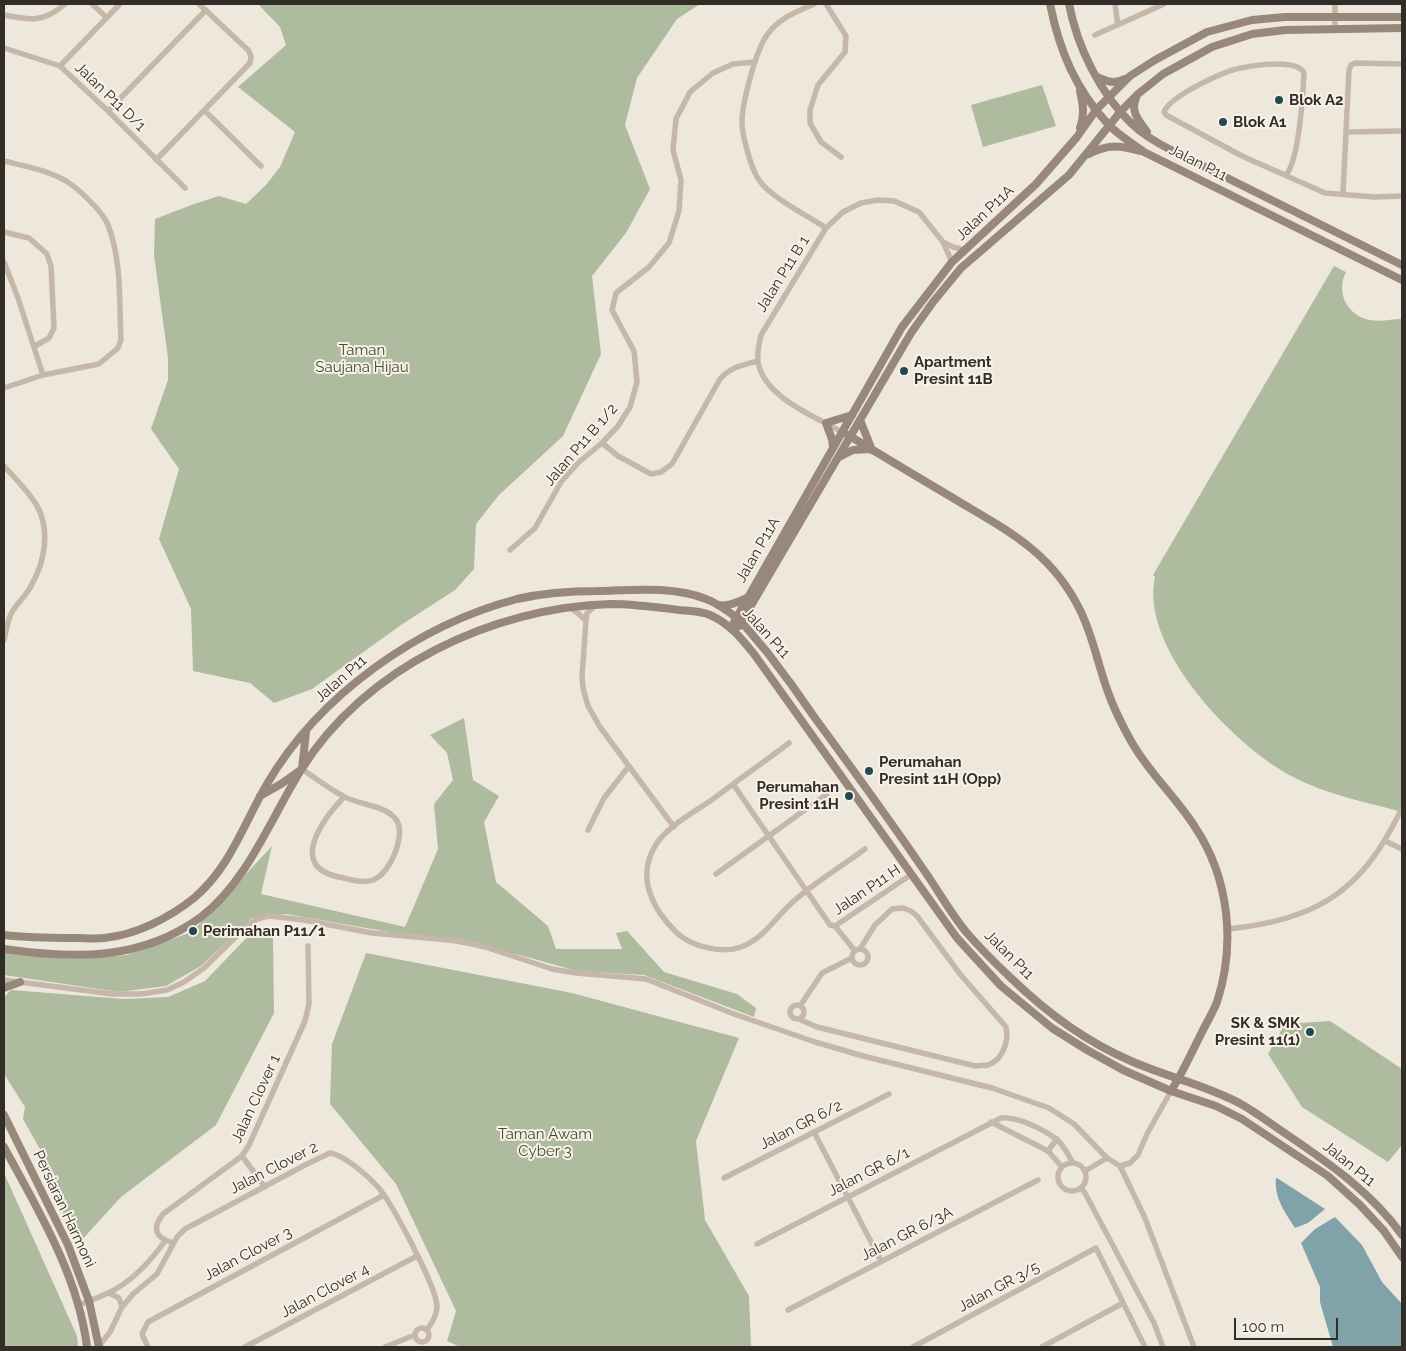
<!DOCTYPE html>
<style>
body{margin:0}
#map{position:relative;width:1406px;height:1351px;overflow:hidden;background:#eee7dc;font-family:Raleway,sans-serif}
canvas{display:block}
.frame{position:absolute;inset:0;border:5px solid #332d28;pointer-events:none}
.scale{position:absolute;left:1234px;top:1318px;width:104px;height:22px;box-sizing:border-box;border:2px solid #332d28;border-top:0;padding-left:6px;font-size:15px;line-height:18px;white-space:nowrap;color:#332d28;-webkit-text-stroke:4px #f7f1e8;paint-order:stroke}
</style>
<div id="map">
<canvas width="1406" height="1351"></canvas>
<div class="frame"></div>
<div class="scale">100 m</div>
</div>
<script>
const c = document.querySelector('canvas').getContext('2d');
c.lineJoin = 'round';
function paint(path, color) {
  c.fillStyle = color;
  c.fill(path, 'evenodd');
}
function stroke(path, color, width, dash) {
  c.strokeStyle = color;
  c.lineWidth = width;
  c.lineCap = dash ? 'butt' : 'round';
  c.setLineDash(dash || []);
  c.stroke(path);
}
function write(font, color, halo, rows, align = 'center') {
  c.font = font + ' Raleway,sans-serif';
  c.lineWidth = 4;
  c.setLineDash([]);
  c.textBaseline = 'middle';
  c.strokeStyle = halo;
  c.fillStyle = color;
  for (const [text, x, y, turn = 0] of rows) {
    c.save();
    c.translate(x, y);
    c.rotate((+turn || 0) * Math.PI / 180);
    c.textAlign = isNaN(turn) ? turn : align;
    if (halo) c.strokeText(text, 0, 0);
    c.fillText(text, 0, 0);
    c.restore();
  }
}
const green = new Path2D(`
 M258,4h442l-23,15 -40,59 -12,47 25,64 -24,44 -34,43 9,78 -38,82 -64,59 -23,29 -2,45 -19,21 -54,35 -89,64 -38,14 -24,-20 -57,-12 -2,-62 -32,-70 20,-70 -28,-40 17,-49v-22l-14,-103 1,-36 39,-15 25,-8 27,8 20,-19 14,-18 15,-35 -57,-45 48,-42 -6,-18z
 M1042,85l14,41 -73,21 -12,-42z
 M1334,266l12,6c-11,21 2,44 24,48 11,2 22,-1 32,-1v493c-37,-10 -74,-17 -109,-35 -58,-30 -154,-129 -138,-200l-2,-2z
 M464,718l9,62 26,16 -15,26 12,60 52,44 8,23h66l-6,-16 11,-2 37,41 73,22 19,14 -2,9 -110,-42 -67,-4 -57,-16 -234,-41 -34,4 -51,48 -35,20 -47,6 -115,-17v-23l67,7 56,-4 65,-23 80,-86 -11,48 144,33 33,-78 -4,-45 19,-24 -6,-27 -17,-18z
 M255,929l18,9 1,75 -58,112 -95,72 -42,46 -28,-54 4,-13 -32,-57 2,-12 -21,-33v-77l7,-7 113,9 44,-2 37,-16z
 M366,953l206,40 167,45 -43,103 9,79 44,76 2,51h-291l-13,-6 9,-30 -60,-127 -66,-80 2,-60z
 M1330,1021l72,48v76l-14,17 -86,-55 -34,-53 17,-30z
 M4,1173l73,163 1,11h-74z`);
const water = new Path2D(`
 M1276,1178h1l48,31 -17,14 -13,5c-10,-16 -21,-30 -19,-50z
 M1335,1217l27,28 20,37 20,22v43h-69l-13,-45v-15l-19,-44 14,-14z`);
const street = new Path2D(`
 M92,4l14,13
 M814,4c-18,8 -35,14 -47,31 -11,15 -25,68 -25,87 0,13 9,47 17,58 11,17 49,36 67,48
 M826,4l20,32 -1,16 -27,33 -8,25v13l11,19 20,15
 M1115,4l3,21
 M1335,4v24
 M4,15c25,5 40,8 61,-11
 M1095,35l69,-31
 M4,48l56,18 48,45 77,77
 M60,66l60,-62
 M108,111l98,-101
 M205,111l56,55
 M1346,132l56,-1
 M156,160l94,-97 1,-6 -2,-6 -50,-47
 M4,161c20,5 43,9 62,20 13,8 37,31 42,44 14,36 11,77 13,115l-3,8 -19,16 -56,11 -39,13
 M1286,175c13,-15 17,-80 18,-102 -7,-14 -49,-8 -63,-5 -17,3 -71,28 -77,44l2,3 76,41 83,37 49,4 28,-1
 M1343,193l6,-123 2,-5 4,-2 47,1
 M4,232l25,6 18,16 4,12 3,62 -5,10 -14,8
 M943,242l10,5 13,3
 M4,262l14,36 25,77
 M842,432c-28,-16 -78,-35 -84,-70 -1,-9 1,-19 3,-27l65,-107 17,-16 18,-9 17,-3 16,1 25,11 24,30 9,20
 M602,443l16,13 33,18 10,-2 11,-8 48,-85c11,-12 22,-14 38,-18
 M4,466c11,12 23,24 32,38 15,25 9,58 -5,82 -5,10 -15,18 -20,28 -4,8 -5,18 -7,26
 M510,550l25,-22 26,-46 18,-20 23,-19 16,-17 12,-19 7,-25 -3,-31 -22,-41 4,-17 33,-26 20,-24 10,-32 2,-31 -8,-30 3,-31 14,-27 23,-19 20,-9 22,-2
 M595,606l-8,7 -1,8 -4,55 1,12 5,18 12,21 74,100
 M571,608l9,7 6,6
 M789,743c-25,19 -51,37 -76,56 -17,12 -45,27 -56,44 -22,33 -5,66 20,90 15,14 46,21 64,14 24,-9 35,-31 54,-47 22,-19 47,-34 70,-51
 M302,769c13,9 26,19 41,27 15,9 39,8 52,22 6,7 5,17 3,25 -3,13 -12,32 -25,37 -11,4 -24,-1 -34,-3 -51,-10 -17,-57 5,-80
 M733,784l97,141 5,1 20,25
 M588,830l16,-32 25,-32
 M1385,841l17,8
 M716,874l111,-80
 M835,926l77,-52
 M1228,929c88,-10 132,-35 172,-117
 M852 957a8 8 0 1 1 16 0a8 8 0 1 1-16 0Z
 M4,980l108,14h29l26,-4 17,-8 20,-14 44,-43 9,-6 12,-3 35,4 68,13 87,8 26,6 67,22 24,4 70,6 88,35 81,28 48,14 129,32 57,20 25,16 33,34 13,8 25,52 49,129
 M790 1012a7 7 0 1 1 14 0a7 7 0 1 1-14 0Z
 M800,1006l22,-33 30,-15
 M800,1018l1,2 16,7 158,39c4,-1 9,0 13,-1 15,-5 21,-24 18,-38l-46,-53 -43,-58 -6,-5 -8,-3 -11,1 -17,16 -15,24
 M991,1122l57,29 14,16
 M814,1132l67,129
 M1048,1151l9,-12
 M242,1156l23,31
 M1058 1177a14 14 0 1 1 28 0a14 14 0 1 1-28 0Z
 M1120,1166l10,-3 8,-8 9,-21 24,-43
 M1085,1171l22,-13
 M724,1178l165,-84
 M1081,1188l4,5 69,130 9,24
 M173,1243c-17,-5 -22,-14 -10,-29l79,-58 7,-11 56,-124 4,-17 -1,-58
 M757,1244l244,-126c16,-2 44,12 56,22 7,5 11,15 16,23
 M109,1293l10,5 3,9
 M79,1305c9,-4 19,-7 29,-12 24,-11 42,-31 57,-52
 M788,1310l250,-130
 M415 1335a7 7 0 1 1 14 0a7 7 0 1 1-14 0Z
 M99,1346l11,-14 12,-25 11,-13 24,-20 20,-37 8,-8 122,-65 23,-11c14,2 37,22 47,33 14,15 59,100 60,120 0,9 -5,16 -10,24
 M148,1347l-6,-13 6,-12 236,-127
 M245,1347l172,-91
 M385,1347l30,-12
 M913,1347l183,-99 49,99
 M1042,1347l81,-44`);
const secondary = new Path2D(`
 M1050,4c9,45 25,85 58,120 10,11 24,19 36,28l258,128
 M1069,4c8,42 31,90 63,120 12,12 27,20 41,27l229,114
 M1097,77c11,5 17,7 28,2
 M1080,91c3,13 5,24 0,37
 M1136,98c-6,13 3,23 11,34
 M1089,154c19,-10 30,-9 51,-3
 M860,420l12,30
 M848,435c33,20 66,40 100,60 54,33 102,54 132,115 13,26 18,55 28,82 6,17 14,33 23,49 17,31 45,56 64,86 34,51 41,117 22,175 -4,10 -10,20 -15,30 -10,20 -19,40 -31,59
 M833,447l-1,-8 -6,-16 26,-8
 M839,457l14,-7 17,-1
 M718,605c11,2 19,-3 29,-7
 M734,622l168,-295 50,-65 84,-78 41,-47 19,-27 34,-34 25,-16 52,-28 45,-12 33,-3h117
 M739,626l172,-293 22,-31 28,-34 108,-93 52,-64 17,-17 25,-20 49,-27 40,-13 33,-4 117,-2
 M260,796l21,-12 21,-15 4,-37
 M4,935c24,3 48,3 72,3 9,0 19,1 28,0 32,-3 65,-20 90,-40 36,-30 50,-75 73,-114 52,-89 151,-159 250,-185 26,-6 54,-8 81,-8 35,-1 75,-5 108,8 11,4 22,12 31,19 11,10 20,23 30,34 17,22 33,44 48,66 36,49 72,98 106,148 16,22 29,47 46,67 14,16 30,32 45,46 34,33 75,63 119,82 36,16 75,24 110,43 16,9 30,20 45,30 43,29 86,59 116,101
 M4,949c70,10 137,12 197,-32 46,-35 70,-99 100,-147 63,-102 192,-163 310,-166 23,0 45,3 68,6 10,1 22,1 31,5 19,8 32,24 44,39l203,284 44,48 51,42 35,22 36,20 48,21 45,15 26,13 86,57 32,29 24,26 18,26
 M4,988l16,-6
 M4,1115l64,130 21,56 10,46
 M4,1147c34,63 74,128 83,200`);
const markers = [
 [1279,100,5,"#23494f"],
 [1223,122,5,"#23494f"],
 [904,371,5,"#23494f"],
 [869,771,5,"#23494f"],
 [849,796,5,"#23494f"],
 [193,931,5,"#23494f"],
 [1310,1032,5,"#23494f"]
];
const streetNames = [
 ["Jalan P11 D/1",110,97,44],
 ["Jalan P11",1198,163,27],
 ["Jalan P11A",985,213,-43],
 ["Jalan P11 B 1",783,274,-58],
 ["Jalan P11 B 1/2",581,445,-49],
 ["Jalan P11A",758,550,-60],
 ["Jalan P11",766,633,48],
 ["Jalan P11",341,679,-41],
 ["Jalan P11 H",867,890,-34],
 ["Jalan P11",1009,955,45],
 ["Jalan Clover 1",256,1099,-65],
 ["Jalan GR 6/2",801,1125,-27],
 ["Jalan P11",1349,1164,39],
 ["Jalan Clover 2",274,1168,-27],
 ["Jalan GR 6/1",869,1172,-27],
 ["Persiaran Harmoni",64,1209,65],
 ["Jalan GR 6/3A",907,1234,-27],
 ["Jalan Clover 3",248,1254,-28],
 ["Jalan GR 3/5",999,1287,-28],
 ["Jalan Clover 4",325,1291,-28]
];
const poiNames = [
 ["Blok A2",1289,100],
 ["Blok A1",1233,122],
 ["Apartment",914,362],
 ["Presint 11B",914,379],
 ["Perumahan",879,762],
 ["Presint 11H (Opp)",879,779],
 ["Perumahan",839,787,"right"],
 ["Presint 11H",839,804,"right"],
 ["Perimahan P11/1",203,931],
 ["SK & SMK",1300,1023,"right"],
 ["Presint 11(1)",1300,1040,"right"]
];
const parkNames = [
 ["Taman",362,350],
 ["Saujana Hijau",362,367],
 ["Taman Awam",545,1134],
 ["Cyber 3",545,1151]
];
paint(green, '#afbb9e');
paint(water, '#7fa3a8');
stroke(street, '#c5b8aa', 5.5);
stroke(secondary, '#98887b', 8);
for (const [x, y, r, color] of markers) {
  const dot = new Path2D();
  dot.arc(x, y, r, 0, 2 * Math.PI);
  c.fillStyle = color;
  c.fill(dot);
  stroke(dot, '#f7f1e8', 2);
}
write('15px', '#332d28', '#f7f1e8', streetNames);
write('bold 15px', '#332d28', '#f7f1e8', poiNames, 'left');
write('15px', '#404e2f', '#f7f1e8', parkNames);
</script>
